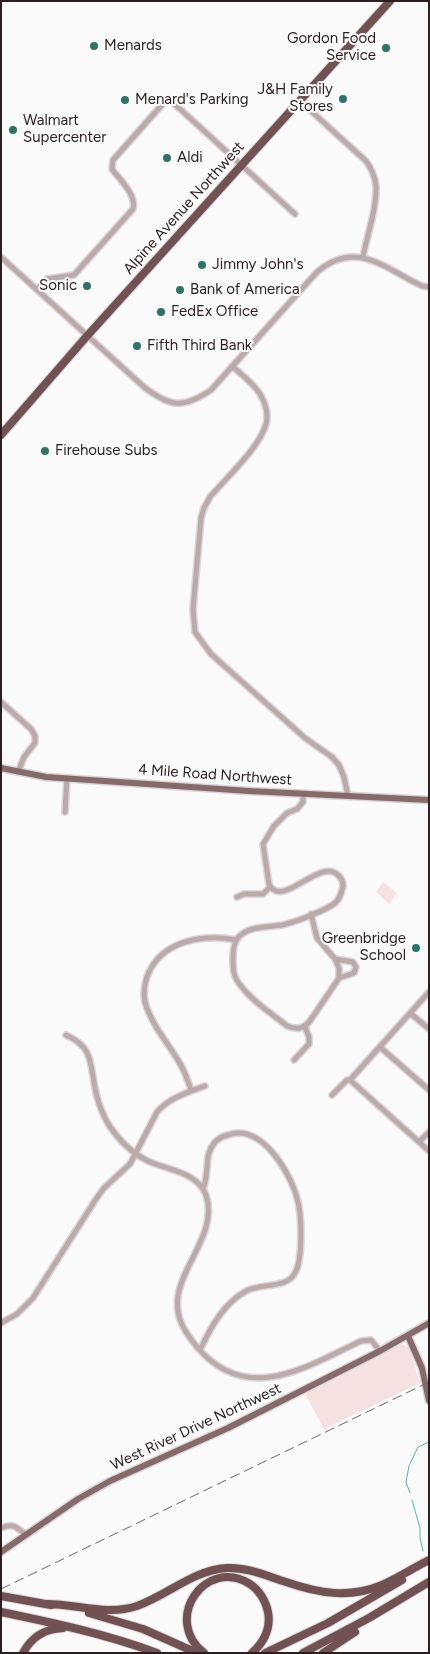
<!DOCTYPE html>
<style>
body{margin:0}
#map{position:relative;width:430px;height:1654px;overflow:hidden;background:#fafafa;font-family:Figtree,sans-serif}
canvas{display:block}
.frame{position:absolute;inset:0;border:2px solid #2d1e1f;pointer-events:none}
</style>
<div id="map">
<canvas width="430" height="1654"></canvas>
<div class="frame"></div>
</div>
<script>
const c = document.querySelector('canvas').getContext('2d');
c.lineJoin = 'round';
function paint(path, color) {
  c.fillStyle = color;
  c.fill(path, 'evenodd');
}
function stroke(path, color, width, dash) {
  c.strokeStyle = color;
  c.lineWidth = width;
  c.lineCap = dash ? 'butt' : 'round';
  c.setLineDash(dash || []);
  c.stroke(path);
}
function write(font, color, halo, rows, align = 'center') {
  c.font = font + ' Figtree,sans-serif';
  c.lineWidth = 4;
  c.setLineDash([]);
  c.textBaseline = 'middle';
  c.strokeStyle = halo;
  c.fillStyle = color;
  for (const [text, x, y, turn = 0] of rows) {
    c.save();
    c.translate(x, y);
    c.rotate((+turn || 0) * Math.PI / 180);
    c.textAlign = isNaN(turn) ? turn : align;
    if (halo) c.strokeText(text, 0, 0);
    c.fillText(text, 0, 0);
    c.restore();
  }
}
const green = new Path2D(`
 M383,882l14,11 -8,11 -13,-12z
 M402,1344l7,4 11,35 -96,46 -19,-35z`);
const stream = new Path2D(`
 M410,1493l-4,-11 3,-16 9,-19 11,-5
 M412,1500l8,28v10l3,13`);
const minor = new Path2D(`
 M300,101l66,60c5,7 9,16 10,25 1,23 -9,49 -13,71
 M1,257l143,130c26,20 39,22 67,3l106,-118c39,-33 67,-4 105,14l7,1
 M37,289l10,-10 27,-4 59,-66c4,-14 -14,-30 -21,-40l1,-9 55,-62 127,116
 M232,366c10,9 21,17 28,28 5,8 9,20 6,30 -6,23 -40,54 -56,73l-6,11 -3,10 -8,91 2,23 16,22 94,84 27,19 7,8 5,12 4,19
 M1,702l30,27 4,7v7l-11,14 -6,15
 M303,794v8l-6,7 -10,4 -13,13 -11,18 6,40c13,27 52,-29 70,-8 3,3 4,6 4,10 -1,5 -4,14 -8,17 -8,7 -42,20 -53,22 -13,2 -29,1 -40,9 -8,5 -9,15 -9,24 0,11 0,19 8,28 12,16 30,27 46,40 10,4 16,3 23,-5l29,-43v-10l-4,-9 -18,-21 -6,-24
 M65,812l2,-34
 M237,897l7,-3h19l7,-7
 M335,959l18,3 3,5 -2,6 -15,5
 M410,1013l19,16
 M66,1035c27,12 24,28 29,53 2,11 6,22 11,32 8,15 24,32 40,40 19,10 51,11 60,35 12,36 -23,68 -28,101 -3,21 6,35 19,51 50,59 109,20 164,-6l10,-1 9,11
 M380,1047l49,43
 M294,1060l15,-16v-7l-4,-10
 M350,1080l79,71
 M191,1090c-3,-9 -6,-19 -12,-28 -11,-19 -28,-38 -34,-60 -2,-10 0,-21 4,-30 15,-32 55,-38 87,-32
 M332,1095l15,-15h3l79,-88
 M419,1142l10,-10
 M1,1323l16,-9 16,-16 63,-99 8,-11 26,-24 27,-52c12,-14 31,-20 48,-26
 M200,1350c11,-23 23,-46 46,-59 14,-8 41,-2 49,-18 8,-14 7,-59 2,-75 -7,-26 -36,-75 -69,-63 -4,1 -9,3 -13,7 -12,14 -5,31 -12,47
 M1,1528c13,-5 15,-1 25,7`);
const major = new Path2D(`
 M1,768l45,9 203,14 180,9
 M408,1336l14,32 7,33
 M1,1552l77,-53 32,-18 118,-53 152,-77 49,-28`);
const highway = new Path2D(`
 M1,435l86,-99 303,-335
 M1,1596l50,9
 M47,1604c30,0 60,12 90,2 31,-11 56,-36 90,-38 20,-1 40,8 59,14 32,11 63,17 96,3 16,-7 31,-17 47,-25
 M1,1612c53,11 105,22 156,41
 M89,1613l54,16 54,24
 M23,1653c9,-17 22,-24 40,-25
 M204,1653c-42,-33 1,-97 46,-69 9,6 16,17 18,28 3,16 -4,30 -16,41
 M265,1653l63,-30 74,-43
 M303,1653l66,-35 60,-36
 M323,1653l32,-21`);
const rail = new Path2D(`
 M1,1589l428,-207`);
const markers = [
 [94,46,5,"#2d7369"],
 [386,48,5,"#2d7369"],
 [343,99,5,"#2d7369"],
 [125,100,5,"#2d7369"],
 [13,130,5,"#2d7369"],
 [167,158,5,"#2d7369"],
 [202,265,5,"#2d7369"],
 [87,286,5,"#2d7369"],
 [180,290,5,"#2d7369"],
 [161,312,5,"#2d7369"],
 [137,346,5,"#2d7369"],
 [45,451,5,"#2d7369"],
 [416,948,5,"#2d7369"]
];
const poiNames = [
 ["Gordon Food",376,39,"right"],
 ["Service",376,56,"right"],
 ["Menards",104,46],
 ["J&H Family",333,90,"right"],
 ["Stores",333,107,"right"],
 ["Menard's Parking",135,100],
 ["Walmart",23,121],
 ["Supercenter",23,138],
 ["Aldi",177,158],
 ["Jimmy John's",212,265],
 ["Sonic",77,286,"right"],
 ["Bank of America",190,290],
 ["FedEx Office",171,312],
 ["Fifth Third Bank",147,346],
 ["Firehouse Subs",55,451],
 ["Greenbridge",406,939,"right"],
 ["School",406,956,"right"]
];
const streetNames = [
 ["Alpine Avenue Northwest",184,208,-48],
 ["4 Mile Road Northwest",215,775,4],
 ["West River Drive Northwest",196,1427,-25]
];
paint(green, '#f6e1e1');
stroke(stream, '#49b8a8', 1);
stroke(minor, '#d9d7d7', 8);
stroke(major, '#d9d7d7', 9);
stroke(highway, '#d9d7d7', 10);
stroke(minor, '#bcaaaa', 5);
stroke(major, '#866969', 6);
stroke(highway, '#725152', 8);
stroke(rail, '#6e6465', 1, [10, 5]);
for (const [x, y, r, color] of markers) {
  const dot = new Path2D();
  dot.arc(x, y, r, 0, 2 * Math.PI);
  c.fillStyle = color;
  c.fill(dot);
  stroke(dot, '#fafafa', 2);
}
write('15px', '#2d1e1f', '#fafafa', poiNames, 'left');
write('15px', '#2d1e1f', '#fafafa', streetNames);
</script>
